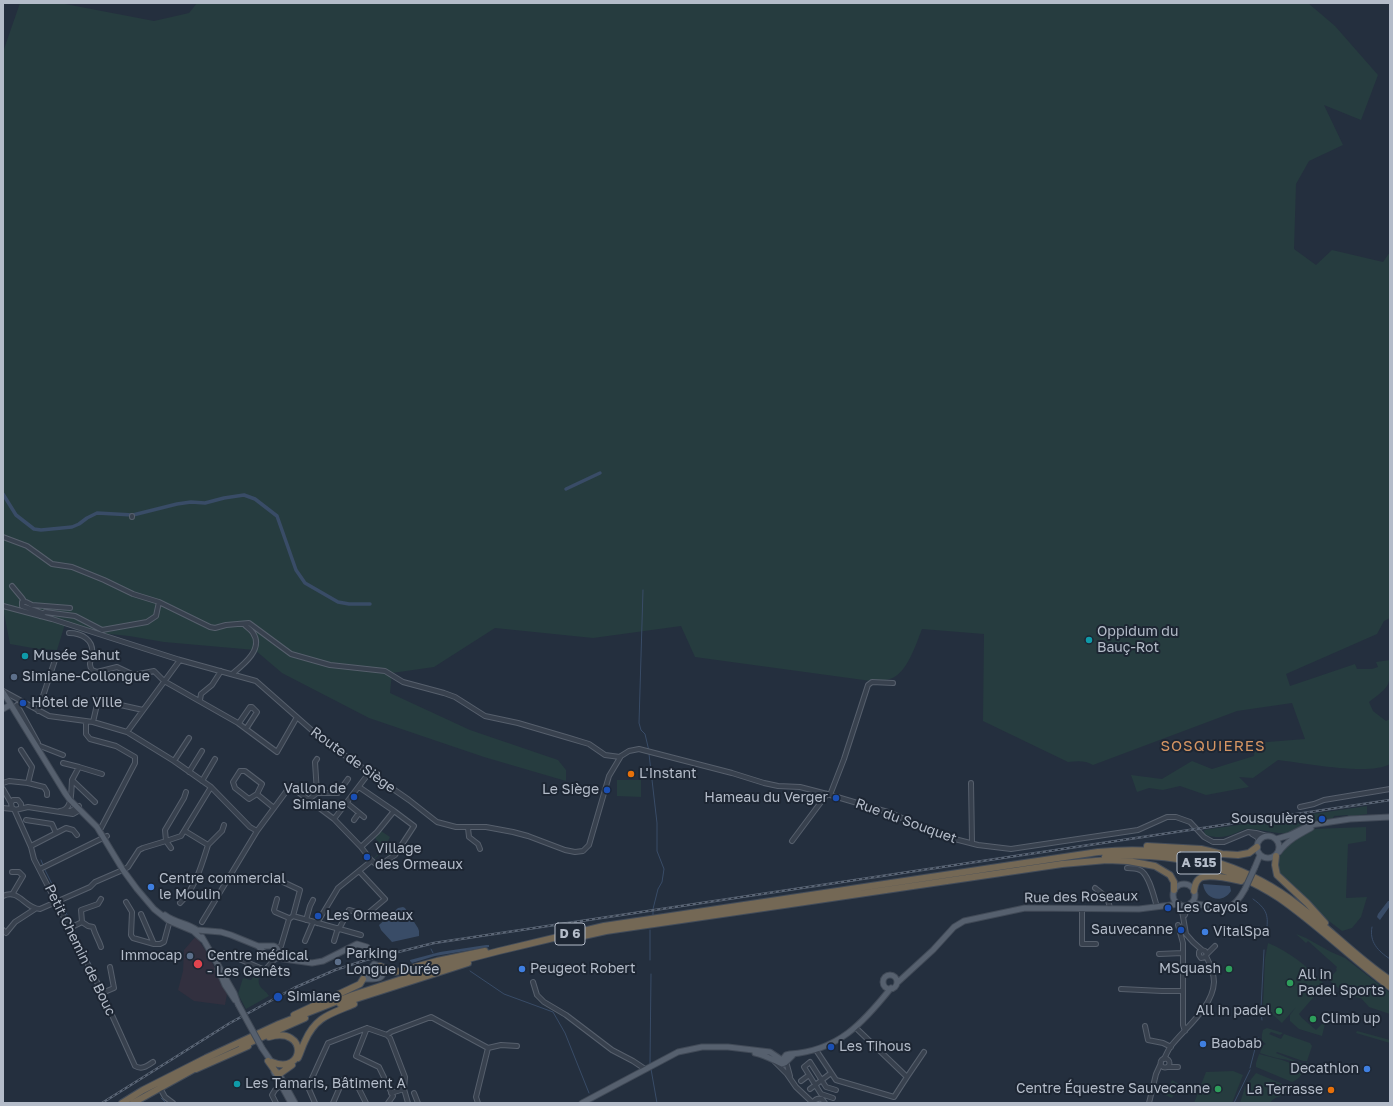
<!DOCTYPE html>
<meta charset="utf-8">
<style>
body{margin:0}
#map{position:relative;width:1393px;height:1106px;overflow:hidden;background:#242f3e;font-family:"Golos Text",sans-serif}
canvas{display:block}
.frame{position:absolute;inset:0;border:4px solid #b4bcc9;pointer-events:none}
</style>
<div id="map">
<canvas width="1393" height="1106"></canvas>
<div class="frame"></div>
</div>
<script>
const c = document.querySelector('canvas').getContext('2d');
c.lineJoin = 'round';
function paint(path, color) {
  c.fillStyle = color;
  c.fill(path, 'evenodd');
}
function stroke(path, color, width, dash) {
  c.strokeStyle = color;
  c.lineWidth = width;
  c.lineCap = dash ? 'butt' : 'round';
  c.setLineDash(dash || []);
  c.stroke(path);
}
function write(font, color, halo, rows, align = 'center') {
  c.font = font + ' "Golos Text",sans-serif';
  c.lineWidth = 4;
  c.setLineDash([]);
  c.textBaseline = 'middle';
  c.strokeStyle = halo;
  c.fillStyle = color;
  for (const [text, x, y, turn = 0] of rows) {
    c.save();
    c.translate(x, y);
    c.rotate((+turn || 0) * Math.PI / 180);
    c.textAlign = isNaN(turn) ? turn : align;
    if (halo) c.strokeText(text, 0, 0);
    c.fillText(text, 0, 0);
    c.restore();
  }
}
const medical = new Path2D(`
 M196,936l13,20 18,38 -2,11 -31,-4 -16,-11 5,-19 1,-21z`);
const green = new Path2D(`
 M20,3h40l94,18 35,-8 8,-10h1111l27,23 43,49 -17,45 -37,-15 19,40 -34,16 -13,23 -2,65 22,16 16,-15 51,12 7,-10v366l-6,3 -7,13 -91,40 4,12 65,-22 2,5h15l6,-2 -2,-5 14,-2c0,27 1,25 -21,42l4,9 13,10 4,-2v45c-20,12 -86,-1 -112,-4l-25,18 -14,-1 10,10 -43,8 -26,-9 -17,4 -14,-2 -12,4 -6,-17 31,4 30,-18 20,8 42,-13 1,-13 50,-4 -13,-36 -55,8 -144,54c-8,-5 -16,-4 -25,-3l-85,-41 1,-87 -62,-5c-6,15 -15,45 -32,50 -6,2 -13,2 -19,2l-176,-24 -14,-31 -88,12 -98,-10 -61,39 -42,6 -2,20 80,37 88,30 8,10v11l-82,-24 -115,-39 -87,-45 -27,-23 -91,-8 -35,-6 -49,-5 -25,-13 -52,-13v-555l1,-1z
 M3,608l62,16 -8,26 -19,-1 -28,-5z
 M617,780h24v17l-24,-1z
 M1367,806v8l-19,3v-2l-14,1 -1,2 -29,5c-13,20 -41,4 -59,6 -3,1 -6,3 -9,4 -11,5 -19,5 -31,2l-1,-5z
 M1366,827v14l-18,3 -2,54 21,-1 -6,20 -9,11 -10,3 -17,-13 -42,-42 -5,-3 -1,-13 10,-14 26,-17z
 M381,831l9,6 -2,4 8,6 -8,9 -2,-5h-3l-9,8v-1l8,-8 -2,-4 1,-1 -6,-7z
 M1296,934l10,4 25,14 14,6 45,35v21l-21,-7 -8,-9 -13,-2 -24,-20 2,-3 5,4 6,-7 -1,-1 1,-2 -29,-26 -2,2z
 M1268,943c22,9 39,23 55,40l-3,7 -5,-3v-2l-5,5 4,-2 4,4 -19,22 3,4 14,12 8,-8 1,2 -3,12 -23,-7 -9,-8v-6l6,-8 -14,16 -19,-17 2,-47z
 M254,976l5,2c-2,10 6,11 10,18l-23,13 -8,-15 5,-16 8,2z
 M1267,1028l16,5 -3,2 -9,-3 -2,2 12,5 3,-5 26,9 2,3 -5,15h-4l-26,-9 -1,1 27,11 5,-2 -3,9c-4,-11 -22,-11 -32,-14 -5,-1 -9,-3 -13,-4l2,-7 4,-2 -4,-3v-7l1,-4z
 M1357,1031l33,9v3l-34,-10z
 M1259,1054l23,6 19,7 2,5c-2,4 -7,9 -11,10l-36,-15v-4z
 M1233,1071l10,4 -11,28h-38l12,-31z
 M1256,1073l34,14 2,3c-7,7 -17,5 -22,13h-30l5,-16z
 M1172,1080l7,4 -7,14 -7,-3z`);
const water = new Path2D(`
 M1203,884l27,2 1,5c-8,13 -26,9 -28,-7z
 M1388,901h2v5l-10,14 -3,-3 1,-3z
 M403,907l2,1 13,20 1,3v5l-27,6 -11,-12 -2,-5 19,-17z
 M486,945h3v2l-54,9 -23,7 -2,-2v-1l30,-8z`);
const stream = new Path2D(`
 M643,590l-4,133 2,7 4,4 4,17
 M649,754l8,69v28l7,18 -2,13 -4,7 -5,20v8
 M41,860l2,5
 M44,868l15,30
 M1253,899c17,12 15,19 13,37
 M61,901l11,25
 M1372,927c-3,15 6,24 18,32
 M73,928l18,37
 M650,930v30
 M431,949l2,4
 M470,971l34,23 49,18 12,21 24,60
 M1261,1008l3,-58
 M1261,1011l1,9
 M1257,1043l1,-5
 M650,1064l1,-90
 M1250,1068l6,-23
 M651,1069l6,34
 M161,1098l5,5
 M593,1102v1
 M1234,1103l16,-33`);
const canal = new Path2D(`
 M566,489l34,-16
 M3,494l13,21 18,14 7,1 31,-3 7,-3 8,-6 10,-5 36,2 44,-11 14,-2 14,1 19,-5 20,-3 11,4 22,17 19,54 9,13 33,19 11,2h21`);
const minor = new Path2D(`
 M132,517v-1
 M3,537l24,9 25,18 20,3 32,13 29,14 26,8 51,25 5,1 11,-3 23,-2 42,31 39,11 55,6 18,11 41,11 11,4 30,19 33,7 51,15 20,6 16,11 15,2
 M12,586l10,12 2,3
 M3,606l49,13 128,41 76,21 68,60 85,59 28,22 19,5h30l27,5 15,4 37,14 10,2 8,-1 6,-6 20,-69 12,-20 8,-5 10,-2 93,24 32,10 14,3 22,1 27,7 64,19 48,22 39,10 33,4 127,-19 29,-13h9l14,5 14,15 9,5h11l24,-10 8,1 11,3
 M42,613l-20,-7v-4h4l6,3 38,3
 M40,616l5,-4 30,4 27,14 45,-8 9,-6 3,-14
 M69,633c13,0 25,7 23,21 -1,7 -4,10 0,16l5,2 20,-5 17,8 20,-4 10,10 74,42 39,29 20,-35
 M232,674c11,-9 32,-25 21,-41 -2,-4 -7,-6 -9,-9
 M3,691l46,25 44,6 34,10 47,29 37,26 39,40 7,4
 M200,700l1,-6 11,-9 9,-14
 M17,705l21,38 -3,1 28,11
 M38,711l18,-54
 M86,721v13l4,5 26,7 19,11v6l-34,65 -2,1
 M93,722l5,-22 45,10
 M239,723l11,-16h2l5,5 -11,17
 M127,732l53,-72
 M174,761l15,-23
 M63,763l16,4
 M240,771h5l17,13 -5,10 -8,5 -14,-11 -2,-6z
 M189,772l13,-21
 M202,781l13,-22
 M3,783l6,-2 19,2 4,-16 -11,-17
 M28,783l16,4 3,5v3
 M971,783l1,60
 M359,787l35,24 -17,21 -16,15
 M3,789l8,14 1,5 3,2 13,-3 45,7 7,-4
 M317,793h21l10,-14
 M257,794l17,14
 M830,795l14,-36 24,-74 4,-3 21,1
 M308,800l9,-7 -2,-31 2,-3
 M95,802l-23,-22 7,-13 23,7
 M11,803l2,-3h5l3,4v4
 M347,803l17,14
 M1300,807l14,-3 10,-4 66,-11
 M3,808l10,1
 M14,809l17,38 3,12 63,123 38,84c7,4 12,0 18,-4
 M60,811c13,-1 11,-20 12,-31
 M65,811h6l8,-5
 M334,819l27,28 10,13 7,6 17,-11 19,-29 -20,-15
 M26,820l26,4 4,9
 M354,820l5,-7
 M468,828l1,9 9,7 2,5
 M1252,834l5,3 2,4
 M792,841l35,-47
 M208,845l14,-14 2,-6
 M31,846l35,-18 7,2 4,5
 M171,848l-5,-7 -1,-11 19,-32 2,-6
 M1127,868c4,0 9,0 13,2 9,4 14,27 17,37
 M40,869l67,-33
 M12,872h7l4,4 -10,17
 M283,882l17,8 -7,26
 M1095,888c8,6 14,10 15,21
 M3,896c16,-8 22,13 37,13l50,-22 5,-5 30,-13 3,-2 11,-17 4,-2 23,-7 15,-5 30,-49
 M277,899l-3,11 1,2 14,6
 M126,902l6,10 -1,23 2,3 21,6
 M180,903c15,-14 22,-39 28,-58l-23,-14
 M1181,905l5,29 7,8 9,8
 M1082,908v36h14
 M141,914l13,30h6l4,-2 6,-22
 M1185,915l3,-10
 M306,920l4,-14 3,-6
 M82,922l-1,-12 17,-6 3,-5
 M202,922l55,-91 31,-42h6l40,30 35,-46
 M317,923l21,-35 32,-26 1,-2
 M1178,925l5,18v82l2,6
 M70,928l12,-6 6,4 5,1c2,8 6,13 8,20
 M339,929l10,-19 17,5 19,-16 -26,-28
 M3,930l3,3 9,-11 20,-13
 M305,941l8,-19
 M334,941l4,-13
 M278,949l3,-3 8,-27 4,-3 68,19
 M225,953l40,17
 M1159,954l24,-1
 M1207,954l-2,-3 -3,-1 -3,2v3l2,3 4,-1 2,-3 8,-8
 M265,970l9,-10
 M533,982l4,13 7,7 22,13 46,35 21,11 12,8
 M1121,989l41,2h21
 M102,993l12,-5 -4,-21
 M1145,1026l3,14 15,3 8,4
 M367,1028l-11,28 23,11 14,29 -5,7
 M387,1035l4,-3 40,-15 57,31 -12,49 2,6
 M488,1048l13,-3 16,1
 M816,1050l20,30 58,17 13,-20 -51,-49
 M1160.5 1063a4.5 4.5 0 1 1 9 0a4.5 4.5 0 1 1-9 0Z
 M1164,1059c2,-4 4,-9 7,-13 14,-18 42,-39 43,-64 0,-9 -4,-18 -8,-26
 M775,1062l12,12 9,13 17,16
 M783,1062l4,3 3,11
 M1168,1067h10
 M907,1077l17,-25
 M801,1081l8,-6
 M160,1088l5,9 8,6
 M810,1089l21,-16
 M391,1093l13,-4
 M414,1093l4,10
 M833,1098l-12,-4 -17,-27 6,-5 16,25 10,3
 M276,1103l-4,-8 3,-5 7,-6
 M315,1103l-7,-16 20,-44 39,-15 20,7 3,3 15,39 -1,12 4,14
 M333,1103l10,-23 15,7 8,16
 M813,1103c2,-4 5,-5 9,-4l3,4
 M1149,1103l7,-29 5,-11`);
const major = new Path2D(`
 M3,692l62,101 5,7 27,27 26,43 14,19 17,20 15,12 24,10 10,9
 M3,709l7,-4
 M1257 847a11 11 0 1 1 22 0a11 11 0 1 1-22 0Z
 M1276,839l14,-4 20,-10 7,-1 33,-5 40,-2
 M1279,852c8,-11 19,-17 32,-24
 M1255,867l5,-12
 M1173 895a11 11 0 1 1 22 0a11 11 0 1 1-22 0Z
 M1191,903c27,3 37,17 54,-14
 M165,915c11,8 22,8 32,15
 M197,930l24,2 10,3 27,11h16l3,2 2,4 11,6
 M202,937l32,56 4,11
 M258,946l12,13h6l3,-4
 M277,958l35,5 11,-2 34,-17 10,3 5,9
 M374,964l6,2c9,15 -7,13 -17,13z
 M218,969l7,16 10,15
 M883 982a7 7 0 1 1 14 0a7 7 0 1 1-14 0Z
 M897,983l36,-33 21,-23 10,-6 61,-13 114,1 40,-5
 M262,1048l11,16
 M755,1053c10,2 18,7 27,11l3,-1 9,-9
 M274,1072l17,31
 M278,1072l17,31
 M582,1103l96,-51 24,-5h26l42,5 12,8 4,-5 4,-1c48,-3 73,-31 101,-66`);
const highway = new Path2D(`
 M1147,846l54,3 21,5 16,1 11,-2 8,-6
 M1276,856l-1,9 2,10 30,28 18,20
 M1105,857c60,-6 123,7 174,41 39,27 73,61 111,89
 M1194,891c1,-5 1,-9 5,-12 7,-6 33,0 42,2
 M561,941l45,-10 185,-27 271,-40 45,-4 21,1 27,5 15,9 4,7v8
 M380,966l13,6 7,-1 37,-10 48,-10
 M340,1004l128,-41
 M294,1015l66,-31 3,-5
 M269,1037c40,-11 36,39 3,25
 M242,1046l63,-28
 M298,1058c3,-6 4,-11 7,-17 11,-25 26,-27 49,-37
 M268,1061l10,14 14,-10
 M196,1069l52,-23
 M122,1103l21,-13 63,-32 73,-34 74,-29 92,-30 54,-14 105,-25 494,-74c74,-7 141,7 200,53 32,24 59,53 92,75
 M133,1103l65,-36`);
const rail = new Path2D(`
 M102,1103l128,-80 64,-35 41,-18 31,-10 68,-17 956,-143`);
const majorBridge = new Path2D(`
 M1245,889l10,-22
 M238,1004l24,44`);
const markers = [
 [1089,640,4,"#0f9aa8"],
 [25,656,4,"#0f9aa8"],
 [14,677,4,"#5c6f8a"],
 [23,703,4,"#1a4fb4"],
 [631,774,4,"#e8710a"],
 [607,790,4,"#1a4fb4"],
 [354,797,4,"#1a4fb4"],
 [836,798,4,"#1a4fb4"],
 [1322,819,4,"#1a4fb4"],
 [367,857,4,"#1a4fb4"],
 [151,887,4,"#3f7fe0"],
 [1168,908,4,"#1a4fb4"],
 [318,916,4,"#1a4fb4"],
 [1181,930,4,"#1a4fb4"],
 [1205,932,4,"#3f7fe0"],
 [190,956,4,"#5c6f8a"],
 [338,962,4,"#5c6f8a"],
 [198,964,5,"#e0444e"],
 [522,969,4,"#3f7fe0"],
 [1229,969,4,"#2e9e5b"],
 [1290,983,4,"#2e9e5b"],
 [278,997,5,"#1a4fb4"],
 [1279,1011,4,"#2e9e5b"],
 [1313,1019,4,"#2e9e5b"],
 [1203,1044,4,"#3f7fe0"],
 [831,1047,4,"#1a4fb4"],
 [1367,1069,4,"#3f7fe0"],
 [237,1084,4,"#0f9aa8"],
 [1218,1089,4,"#2e9e5b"],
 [1331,1090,4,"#e8710a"]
];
const shields = [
 [1199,863,44],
 [570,934,30]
];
const shieldNames = [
 ["A 515",1199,863],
 ["D 6",570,934]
];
const poiNames = [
 ["Oppidum du",1097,632],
 ["Bauç-Rot",1097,648],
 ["Musée Sahut",33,656],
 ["Simiane-Collongue",22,677],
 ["Hôtel de Ville",31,703],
 ["L'Instant",639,774],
 ["Vallon de",346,789,"right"],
 ["Simiane",346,805,"right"],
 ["Le Siège",599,790,"right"],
 ["Hameau du Verger",828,798,"right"],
 ["Sousquières",1314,819,"right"],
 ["Village",375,849],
 ["des Ormeaux",375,865],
 ["Centre commercial",159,879],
 ["le Moulin",159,895],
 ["Les Cayols",1176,908],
 ["Les Ormeaux",326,916],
 ["Sauvecanne",1173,930,"right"],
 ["VitalSpa",1213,932],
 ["Parking",346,954],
 ["Longue Durée",346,970],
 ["Immocap",182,956,"right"],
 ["Centre médical",207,956],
 ["- Les Genêts",207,972],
 ["Peugeot Robert",530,969],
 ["MSquash",1221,969,"right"],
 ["All in",1298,975],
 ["Padel Sports",1298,991],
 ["Simiane",287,997],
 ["All in padel",1271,1011,"right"],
 ["Climb up",1321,1019],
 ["Baobab",1211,1044],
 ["Les Tihous",839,1047],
 ["Decathlon",1359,1069,"right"],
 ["Les Tamaris, Bâtiment A",245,1084],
 ["Centre Équestre Sauvecanne",1210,1089,"right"],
 ["La Terrasse",1323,1090,"right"]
];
const streetNames = [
 ["Route de Siège",353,760,36],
 ["Rue du Souquet",906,821,20],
 ["Rue des Roseaux",1081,897,-1],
 ["Petit Chemin de Bouc",80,950,64]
];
const neighbourhoodNames = [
 ["SOSQUIERES",1213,746]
];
paint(medical, '#32303f');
paint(green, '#263c3f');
paint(water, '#394c67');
stroke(stream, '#394c67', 1);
stroke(canal, '#394c67', 3.5);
stroke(minor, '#565f6c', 6);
stroke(major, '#414a57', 7);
stroke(highway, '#434c59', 8);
stroke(minor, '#38414e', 4);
stroke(major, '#56606e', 5);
stroke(highway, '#746855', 6);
stroke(rail, '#5a6575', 2.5);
stroke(rail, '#1d2633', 1, [3]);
stroke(majorBridge, '#414a57', 7, []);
stroke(majorBridge, '#56606e', 5);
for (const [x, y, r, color] of markers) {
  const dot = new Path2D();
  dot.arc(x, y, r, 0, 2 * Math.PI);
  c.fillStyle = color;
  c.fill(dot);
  stroke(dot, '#1d2633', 1.5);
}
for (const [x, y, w] of shields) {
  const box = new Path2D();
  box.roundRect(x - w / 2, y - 11, w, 22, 3);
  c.fillStyle = '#1d2633';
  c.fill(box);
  stroke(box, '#b4bcc9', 1);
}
write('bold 13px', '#b4bcc9', null, shieldNames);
write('14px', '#b4bcc9', '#1d2633', poiNames, 'left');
write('14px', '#b4bcc9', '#1d2633', streetNames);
c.letterSpacing = '1px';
write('15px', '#d59563', '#1d2633', neighbourhoodNames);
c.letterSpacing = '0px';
</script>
